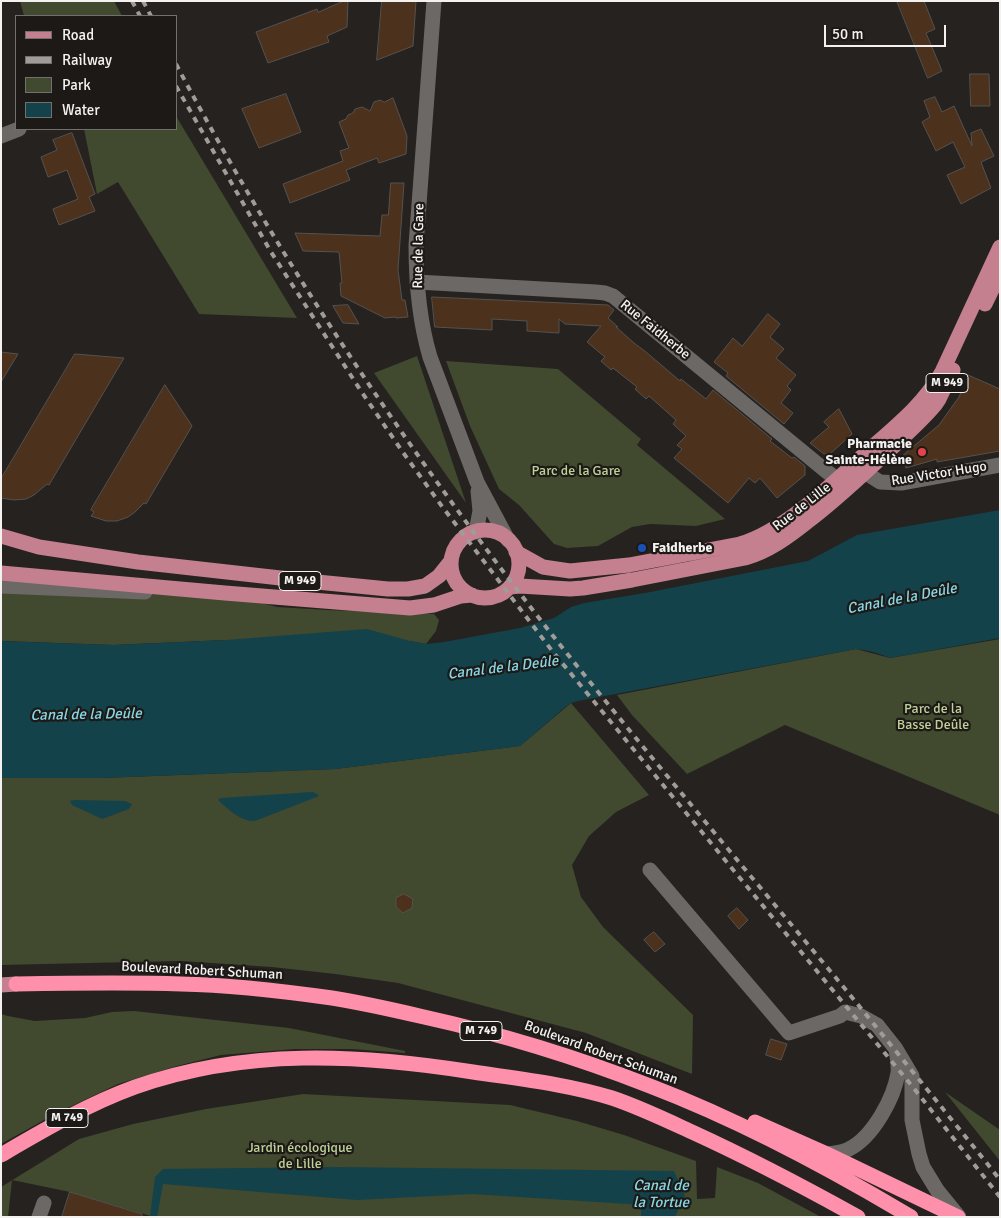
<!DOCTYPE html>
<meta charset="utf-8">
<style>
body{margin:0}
#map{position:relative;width:1001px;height:1218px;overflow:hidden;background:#252220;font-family:Signika,sans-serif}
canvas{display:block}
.frame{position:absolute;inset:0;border:2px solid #f4f2f0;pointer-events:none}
.legend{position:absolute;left:15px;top:15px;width:162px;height:115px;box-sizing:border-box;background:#1c1917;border:1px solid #72706e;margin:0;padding:6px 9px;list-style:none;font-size:15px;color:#f4f2f0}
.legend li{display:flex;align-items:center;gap:10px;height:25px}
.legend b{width:25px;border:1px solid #72706e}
.scale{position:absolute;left:824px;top:25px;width:122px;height:22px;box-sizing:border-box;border:2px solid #f4f2f0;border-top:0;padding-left:6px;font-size:15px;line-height:18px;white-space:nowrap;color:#f4f2f0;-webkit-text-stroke:4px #1c1917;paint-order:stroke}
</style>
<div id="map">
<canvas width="1001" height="1218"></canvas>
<div class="frame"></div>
<ul class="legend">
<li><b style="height:6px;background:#c4808f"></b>Road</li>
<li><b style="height:6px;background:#9f9c9a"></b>Railway</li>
<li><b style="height:14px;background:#41492e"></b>Park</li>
<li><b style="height:14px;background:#14424a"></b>Water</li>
</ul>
<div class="scale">50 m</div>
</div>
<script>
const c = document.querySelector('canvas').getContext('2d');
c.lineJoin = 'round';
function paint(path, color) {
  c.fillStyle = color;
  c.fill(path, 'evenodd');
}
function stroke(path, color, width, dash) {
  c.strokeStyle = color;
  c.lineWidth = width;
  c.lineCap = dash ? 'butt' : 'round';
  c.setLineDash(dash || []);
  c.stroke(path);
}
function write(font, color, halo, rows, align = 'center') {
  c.font = font + ' Signika,sans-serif';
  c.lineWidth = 4.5;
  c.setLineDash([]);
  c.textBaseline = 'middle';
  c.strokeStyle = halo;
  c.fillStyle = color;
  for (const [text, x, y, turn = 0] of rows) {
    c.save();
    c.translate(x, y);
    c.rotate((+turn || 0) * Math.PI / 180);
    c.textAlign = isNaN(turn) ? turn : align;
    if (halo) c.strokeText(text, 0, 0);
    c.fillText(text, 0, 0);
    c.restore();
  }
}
const green = new Path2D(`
 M20,1h94l8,15h-98z
 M176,116l121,202 -98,-4 -81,-132 -21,12 -13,-65h92z
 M417,356l49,147 -92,-130z
 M446,361l112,8 83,70 -4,6 88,74 -29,7 -46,-2 -18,3 -34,19 -31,2 -13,-4 -35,-39 -20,-16 -29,-63z
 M1,586l224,7 52,14 50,3 107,4 5,6 -3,11 -10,13 -16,-3 -184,-1 -113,5 -112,-4z
 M1000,639v176l-215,-90 -98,49 -55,-59 -15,-20 239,-46 34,9z
 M571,703l78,92 -33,17 -27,24 -17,29 9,32 22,30 90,88 -1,59 -106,-41 -188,-50 -63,-9 -63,-7 -91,-6 -180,4v-187h100l234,-9 185,-23z
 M134,1011l155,17 116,23v2l-53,-4h-57l-74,6 -44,11 -59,18 -63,30 -54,30v-130l7,2 27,5 50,-3 27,-6z
 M945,1092l55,38v31z
 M303,1094l207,11 67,16 47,14 72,26 1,38 18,-1 2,-31 41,16 63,34h-667l-84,-25 -58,-12 -4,37h-7v-30l78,-48 54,-15 73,-15z`);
const water = new Path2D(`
 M1000,510v128l-110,20c-11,-5 -22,-8 -34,-9l-278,52 -7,2 -8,6 -43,37 -185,23 -234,9h-100v-137l112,4 113,-5 141,-11 43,12 16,3 18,-2 76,-14 34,-10 17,-11 13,-4 61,-10 163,-32 49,-26z
 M313,792l4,2 2,2 -64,25c-14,1 -27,-12 -37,-21l3,-2z
 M74,800l51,1 7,3 -3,5 -27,10 -30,-14 -2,-4z
 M338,1167l336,4 11,25 -10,21h-34v-12l-13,-1 -156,-10 -115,6 -194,-16 -6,33 -7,-1 5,-39 8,-8z`);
const building = new Path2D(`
 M344,1h4l-1,26 -20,9 2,6 -61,21 -12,-31 61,-23 1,3z
 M382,1h34l-3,45 -36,14z
 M897,1h27l11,28 -9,4 16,38 -14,7z
 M970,74h19l1,32h-19z
 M286,94l15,38 -42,16 -17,-39z
 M935,97l7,15 12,-6 18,40 -1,-13 10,-4 13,27 -13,6 10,26 -30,16 -14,-29 18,-8 -12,-25 -17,9 -14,-29 8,-5 -6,-16z
 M393,98l14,38 -1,18 -27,9 -2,-5 -31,12 4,10 -60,23 -7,-19 60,-23 -3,-10 9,-3 -10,-26 7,-3 2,-4 5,-2 2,-4 7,-2 8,4 4,-9 6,-2 4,2z
 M72,133l23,61 -6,3 6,14 -36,14 -6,-16 25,-10 -11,-29 -19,7 -7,-20 16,-7 -4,-10z
 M391,183h13l-6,87 4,30h3l3,17 -12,1 -1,-1 -10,1 -44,-22 -1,-13h2l-3,-31 -36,-1 -8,-18 85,3 2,-21h6z
 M432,297l176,8 6,5 -6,8 10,9h-2l18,16 12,9 34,29 1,-2 25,20 7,-9 59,49 -2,2 22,17 2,-1 11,9v9l-28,23 -17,-20 -5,5 -6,-5 -21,25 -54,-45 8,-9 -5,-4 9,-9 -13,-12 3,-4 -27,-24 -3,3 -11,-10 2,-2 -24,-19 -2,2 -10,-9 4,-4 -18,-15 14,-16 -36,-2 -6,-5v14l-32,-2v-10l-35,-2v11l-57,-3z
 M348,305l11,19 -16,-1 -10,-17z
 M768,314l12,10 -10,13 14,12 -8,9 20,17 -9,11 4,4 -10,13 12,10 -9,11 -58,-48 2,-3 -14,-11 19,-24 9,8z
 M1,352l17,2 -17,28z
 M75,354l49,4 -75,127 -2,-1 -13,11 -8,4 -12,1 -13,-2v-19z
 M968,375l32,14v62l-63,11v-3l-31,9 -4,-12 37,-31 20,-28z
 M165,385l27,41 -46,78 -2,-1 -9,9 -7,5 -11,4h-11l-15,-5 3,-4 -3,-2z
 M839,409l13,25 -22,20h-6l-14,-11 19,-16 -5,-5z
 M404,894l9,5 -1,9 -9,5 -7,-6v-9z
 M737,908l11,12 -9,9 -11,-13z
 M654,932l11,12 -10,8 -11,-12z
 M771,1039l16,5 -6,16 -15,-5z
 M70,1192l72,22v3h-80z`);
const minor = new Path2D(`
 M434,1l-18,244c0,38 3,75 14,112l47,125 31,58
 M1,136l18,-7
 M417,282l179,10 9,1 8,3 213,175 20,15
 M855,466l25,16 21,1 99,-18
 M476,532l4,-21 -2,-20
 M1,586l144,6
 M650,870l139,163 51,-17 5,-4 16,4 16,9 19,24
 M827,1154c7,-1 15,-1 22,-5 24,-12 45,-51 49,-76 1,-8 -1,-16 -2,-24l16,27v44l7,34 4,13 14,23 22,27
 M39,1217l5,-14`);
const major = new Path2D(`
 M985,304l15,-31
 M451 564a34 34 0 1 1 68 0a34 34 0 1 1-68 0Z
 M1,536l38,11 99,15 169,19 81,8h20l17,-3 14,-10 12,-15
 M516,552l27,15 27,4 59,-6 111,-21c46,-14 93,-61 129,-94 27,-24 55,-46 73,-78l58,-125
 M1,573l224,20 185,15 24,-3 27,-9 11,-1
 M510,587l10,-1 50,3 13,-1 49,-8 113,-22c24,-7 43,-21 62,-36 27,-20 51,-43 76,-66 17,-16 36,-32 52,-51l4,-6 14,-29
 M1,985l15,-1`);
const highway = new Path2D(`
 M16,984c55,-1 110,-2 165,0 50,1 101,7 151,14 31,5 62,12 92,19 77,17 152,40 226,69 89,34 179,82 261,131
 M755,1122l72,32 131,63
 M1,1155c43,-25 87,-51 134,-68 111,-39 224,-33 338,-15 47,7 94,12 139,26 27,9 54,22 80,34 57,26 112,55 166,85`);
const rail = new Path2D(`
 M132,1l8,15
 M143,1l8,15
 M176,64c109,206 240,399 385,582 93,116 190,230 285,344 31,38 62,76 93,114 20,25 41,50 61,76
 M176,86l95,166 90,139 41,60 39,54 112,147 359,434 88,111`);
const markers = [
 [922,452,5,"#e0444e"],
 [642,548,5,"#1a4fb4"]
];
const shields = [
 [947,383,42],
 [300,581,42],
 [481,1031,42],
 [67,1118,42]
];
const shieldNames = [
 ["M 949",947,383],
 ["M 949",300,581],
 ["M 749",481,1031],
 ["M 749",67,1118]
];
const streetNames = [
 ["Rue de la Gare",419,246,-89],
 ["Rue Faidherbe",655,330,39],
 ["Rue Victor Hugo",939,474,-9],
 ["Rue de Lille",802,507,-38],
 ["Boulevard Robert Schuman",202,971,3],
 ["Boulevard Robert Schuman",601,1053,20]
];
const poiNames = [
 ["Pharmacie",912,444],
 ["Sainte-Hélène",912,460],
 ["Faidherbe",652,548,"left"]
];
const parkNames = [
 ["Parc de la Gare",576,471],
 ["Parc de la",933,709],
 ["Basse Deûle",933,725],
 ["Jardin écologique",300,1148],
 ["de Lille",300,1164]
];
const waterNames = [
 ["Canal de la Deûle",902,599,-11],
 ["Canal de la Deûle",503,668,-7],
 ["Canal de la Deûle",86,715,-1],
 ["Canal de",661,1186],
 ["la Tortue",661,1203]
];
paint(green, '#41492e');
paint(water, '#14424a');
paint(building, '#4c311d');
stroke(building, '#55524f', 1);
stroke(minor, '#6c6866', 15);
stroke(major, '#c4808f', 15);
stroke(highway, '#fe90ab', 15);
stroke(rail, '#9f9c9a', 4, [6, 6]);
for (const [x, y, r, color] of markers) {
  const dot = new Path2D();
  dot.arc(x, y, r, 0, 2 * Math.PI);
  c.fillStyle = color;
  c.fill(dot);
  stroke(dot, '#1c1917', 2);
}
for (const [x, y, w] of shields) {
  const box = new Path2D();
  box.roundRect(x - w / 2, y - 9.5, w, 19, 4);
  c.fillStyle = '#1c1917';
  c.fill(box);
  stroke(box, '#f4f2f0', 1);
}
write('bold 12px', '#f4f2f0', null, shieldNames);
write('14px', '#f4f2f0', '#1c1917', streetNames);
write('bold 14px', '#f4f2f0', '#1c1917', poiNames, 'right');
write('14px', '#bfd197', '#1c1917', parkNames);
write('italic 15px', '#87d6e5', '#1c1917', waterNames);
</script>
